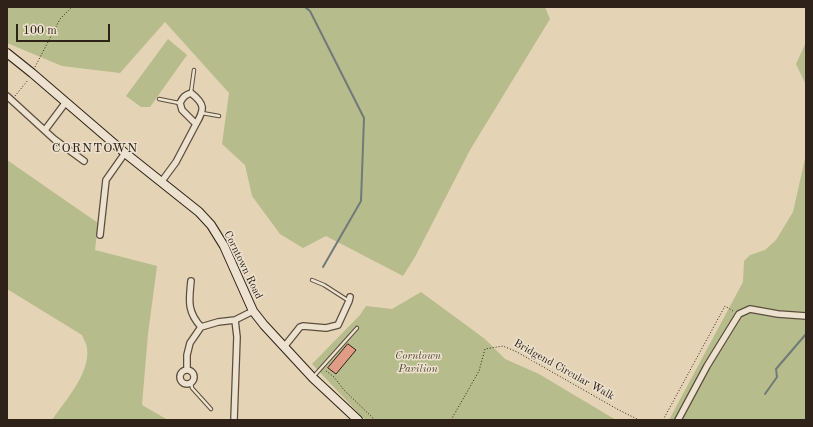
<!DOCTYPE html>
<style>
body{margin:0}
#map{position:relative;width:813px;height:427px;overflow:hidden;background:#e4d3b5;font-family:"Old Standard TT",serif}
canvas{display:block}
.frame{position:absolute;inset:0;border:8px solid #2f2218;pointer-events:none}
.scale{position:absolute;left:16px;top:24px;width:94px;height:18px;box-sizing:border-box;border:2px solid #2f2218;border-top:0;padding-left:5px;font-size:12px;line-height:14px;white-space:nowrap;color:#2f2218;-webkit-text-stroke:3px #ede2cf;paint-order:stroke}
</style>
<div id="map">
<canvas width="813" height="427"></canvas>
<div class="frame"></div>
<div class="scale">100 m</div>
</div>
<script>
const c = document.querySelector('canvas').getContext('2d');
c.lineJoin = 'round';
function paint(path, color) {
  c.fillStyle = color;
  c.fill(path, 'evenodd');
}
function stroke(path, color, width, dash) {
  c.strokeStyle = color;
  c.lineWidth = width;
  c.lineCap = dash ? 'butt' : 'round';
  c.setLineDash(dash || []);
  c.stroke(path);
}
function write(font, color, halo, rows, align = 'center') {
  c.font = font + ' "Old Standard TT",serif';
  c.lineWidth = 3;
  c.setLineDash([]);
  c.textBaseline = 'middle';
  c.strokeStyle = halo;
  c.fillStyle = color;
  for (const [text, x, y, turn = 0] of rows) {
    c.save();
    c.translate(x, y);
    c.rotate((+turn || 0) * Math.PI / 180);
    c.textAlign = isNaN(turn) ? turn : align;
    if (halo) c.strokeText(text, 0, 0);
    c.fillText(text, 0, 0);
    c.restore();
  }
}
const green = new Path2D(`
 M7,7h538l5,12 -80,131 -55,107 -12,19 -77,-40 -23,12 -23,-14 -28,-38 -7,-31 -23,-21 7,-51 -64,-71 -45,51 -58,-7 -55,-23z
 M168,39l19,16 -37,52h-9l-15,-11z
 M806,42v43l-10,-21z
 M806,154v266h-137l74,-138 1,-21 6,-6 15,-5 11,-10 17,-28z
 M7,160l91,63 -3,27 62,16 -9,68 -6,71 26,15h-116c13,-19 42,-51 34,-76 -1,-3 -3,-6 -4,-9l-75,-46z
 M421,292l64,47 20,20 34,15 77,46h-251l-53,-56 48,-49 6,-9 26,3z`);
const stream = new Path2D(`
 M305,7l5,4 54,107 -3,83 -38,66
 M765,394l12,-17 -1,-8 30,-35`);
const building = new Path2D(`
 M348,344l8,6 -20,24 -8,-6z`);
const path = new Path2D(`
 M35,67l25,-48 12,-12
 M15,96l13,-16
 M326,371l8,6 10,13 31,30
 M451,420l28,-49 6,-22 18,-3 14,6 100,57 22,11
 M663,420l62,-114 8,5`);
const lane = new Path2D(`
 M191,92l3,-22
 M159,99l20,4
 M202,113l17,3
 M312,280l12,5 25,16
 M314,376l43,-48
 M191,382l1,6 19,21`);
const street = new Path2D(`
 M7,96l47,43 30,22
 M45,130l21,-28
 M162,181l14,-19 20,-38 -14,-14 -2,-7c3,-6 5,-8 11,-10 14,11 14,16 5,31
 M100,235l6,-55 19,-27
 M191,281c-2,20 -4,30 10,46
 M284,347l16,-20 3,-1 23,2 12,-3 11,-24 1,-4
 M187,370v-15l3,-12 11,-16 17,-5 17,-2 18,-9
 M180 377a7 7 0 1 1 14 0a7 7 0 1 1-14 0Z
 M234,420l3,-83 -2,-17
 M678,420l29,-54 32,-52 11,-5 28,5 28,2`);
const secondary = new Path2D(`
 M7,53l25,20 93,80 74,59 12,13 13,21 29,65 11,14 49,53 45,42`);
const streetNames = [
 ["Corntown Road",243,265,64],
 ["Bridgend Circular Walk",564,370,29]
];
const parkNames = [
 ["Corntown",418,356],
 ["Pavilion",418,369]
];
const quarterNames = [
 ["CORNTOWN",95,149]
];
paint(green, '#b6bc8c');
stroke(stream, '#707a79', 2);
paint(building, '#e09c87');
stroke(building, '#2f2218', 1);
stroke(lane, '#5c4e3f', 4.5);
stroke(street, '#5c4e3f', 8);
stroke(secondary, '#2f2218', 10);
stroke(path, '#2f2218', 1, [1, 2]);
stroke(lane, '#ede2cf', 2.5);
stroke(street, '#ede2cf', 5.5);
stroke(secondary, '#ede2cf', 8);
write('11px', '#2f2218', '#ede2cf', streetNames);
write('italic 11px', '#514835', '#ede2cf', parkNames);
c.letterSpacing = '1px';
write('13px', '#2f2218', '#ede2cf', quarterNames);
c.letterSpacing = '0px';
</script>
